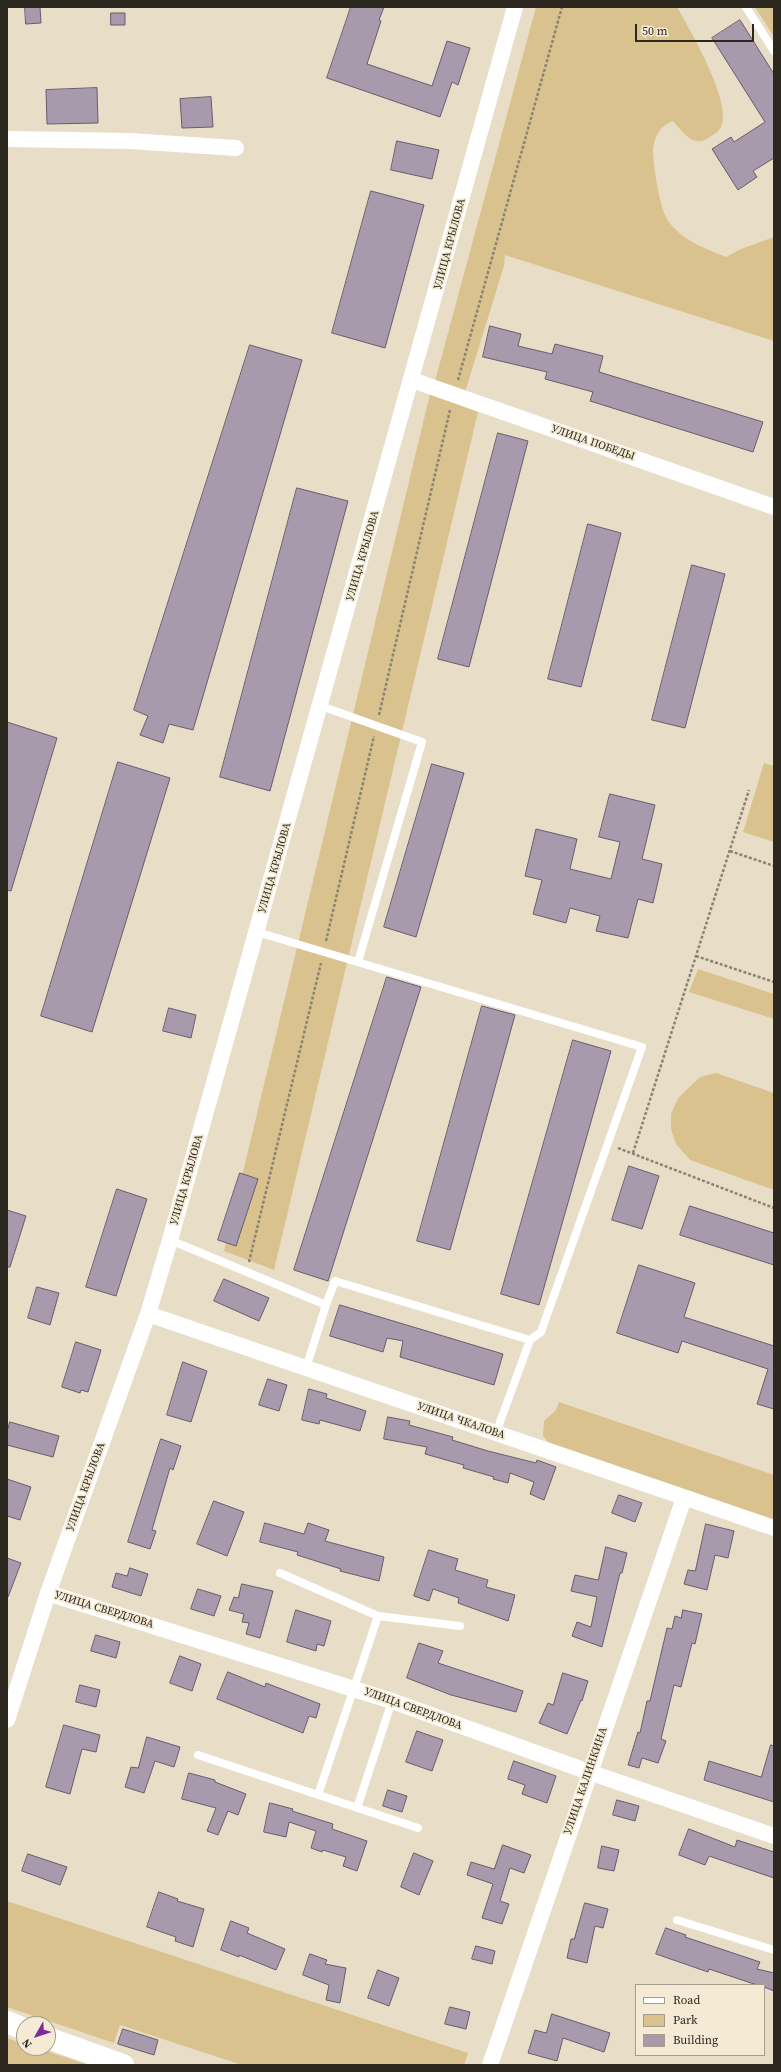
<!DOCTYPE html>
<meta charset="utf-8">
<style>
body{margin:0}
#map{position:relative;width:781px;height:2072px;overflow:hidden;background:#e8dec8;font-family:"Source Serif 4",serif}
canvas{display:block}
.frame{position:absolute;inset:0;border:8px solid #2c2820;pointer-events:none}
.legend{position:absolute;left:635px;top:1984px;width:130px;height:72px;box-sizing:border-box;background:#f5ebd5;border:1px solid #a59d8d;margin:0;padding:5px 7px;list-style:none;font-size:12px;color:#2c2820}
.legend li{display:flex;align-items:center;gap:8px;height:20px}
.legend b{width:20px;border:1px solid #a59d8d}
.north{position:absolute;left:16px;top:2016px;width:40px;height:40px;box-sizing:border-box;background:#f5ebd5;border:1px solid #a59d8d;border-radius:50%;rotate:231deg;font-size:11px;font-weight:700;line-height:16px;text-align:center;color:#2c2820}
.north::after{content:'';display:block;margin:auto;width:14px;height:18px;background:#7e2998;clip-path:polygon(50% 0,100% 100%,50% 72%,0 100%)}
.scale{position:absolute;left:635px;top:24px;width:119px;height:18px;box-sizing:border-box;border:2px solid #2c2820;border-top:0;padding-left:5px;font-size:12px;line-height:14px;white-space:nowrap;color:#2c2820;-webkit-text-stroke:3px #f5ebd5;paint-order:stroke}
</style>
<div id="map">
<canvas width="781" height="2072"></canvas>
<div class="frame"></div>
<ul class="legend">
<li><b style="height:5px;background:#fff"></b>Road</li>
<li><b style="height:11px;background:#dac28e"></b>Park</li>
<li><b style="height:11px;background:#a89aad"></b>Building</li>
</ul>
<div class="north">N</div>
<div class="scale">50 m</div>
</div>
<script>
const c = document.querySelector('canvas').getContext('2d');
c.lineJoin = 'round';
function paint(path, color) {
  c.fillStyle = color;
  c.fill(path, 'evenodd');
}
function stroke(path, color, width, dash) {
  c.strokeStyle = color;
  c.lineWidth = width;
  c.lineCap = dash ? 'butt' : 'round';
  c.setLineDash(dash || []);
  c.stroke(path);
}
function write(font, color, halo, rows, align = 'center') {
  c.font = font + ' "Source Serif 4",serif';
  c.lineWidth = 3.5;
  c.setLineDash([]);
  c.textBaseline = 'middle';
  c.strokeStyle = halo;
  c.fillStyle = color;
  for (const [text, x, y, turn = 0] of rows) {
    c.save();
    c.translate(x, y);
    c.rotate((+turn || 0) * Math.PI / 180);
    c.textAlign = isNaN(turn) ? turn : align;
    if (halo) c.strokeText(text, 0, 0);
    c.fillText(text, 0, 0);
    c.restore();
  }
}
const green = new Path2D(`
 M536,7h141c13,23 56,96 44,120 -2,5 -10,9 -14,12 -14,9 -26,-9 -34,-18 -7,3 -13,7 -16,14 -2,4 -4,11 -4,15 0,14 7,62 16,72 14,19 36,26 57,35l15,-8 33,-12v104l-269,-86 -1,11 -39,126 -30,-11z
 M755,7h19v30z
 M430,394l48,18 -204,858 -50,-19z
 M764,763l10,3v76l-31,-10z
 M698,969l76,25v25l-85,-27z
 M716,1073l58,20v97l-84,-30 -14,-16 -5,-15v-15l7,-16 22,-21z
 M559,1402l215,73v45l-226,-78 -5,-6 1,-15 12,-11z
 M7,1901l461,152 -4,12h-222l-122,-40 -6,18 -107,-36z
 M7,2038l17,6v4h13l52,17h-82z`);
const building = new Path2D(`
 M25,7h15l1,16 -15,1z
 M351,7h33l-5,13 2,1 -14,43 65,22 15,-45 23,7 -12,37 -6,-3 -12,35 -113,-39z
 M111,13h14v12h-14z
 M740,20l34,54v84l-21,13 4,6 -19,13 -26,-41 19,-12 3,5 31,-20 -53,-84z
 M97,88l1,35 -51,1 -1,-34z
 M211,97l2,30 -31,1 -2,-29z
 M397,141l42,9 -7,29 -41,-9z
 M371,191l53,14 -39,143 -53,-15z
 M490,326l31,8 -3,12 34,8 3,-10 48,12 -4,16 164,50 -10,30 -163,-51 3,-9 -48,-13 2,-7 -64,-15z
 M250,345l52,15 -109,370 -24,-6 -6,19 -23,-8 8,-19 -14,-6z
 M498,433l30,8 -59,226 -31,-8z
 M297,488l51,13 -78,290 -50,-14z
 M588,524l33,9 -40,154 -33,-8z
 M692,565l33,9 -40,154 -33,-8z
 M7,722l50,16 -46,153 -4,-1z
 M118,762l52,16 -78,254 -51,-16z
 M432,764l32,9 -48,164 -32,-10z
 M610,794l45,11 -13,54 20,5 -9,39 -15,-4 -10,39 -32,-7 4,-15 -30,-8 -4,15 -33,-9 9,-34 -17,-4 11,-47 41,10 -7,30 41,10 9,-37 -21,-5z
 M387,977l34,10 -93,294 -34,-11z
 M482,1006l33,9 -65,235 -33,-9z
 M169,1008l27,7 -5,23 -28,-7z
 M573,1040l38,11 -72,254 -38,-11z
 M629,1166l30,10 -17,53 -30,-9z
 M240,1173l18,6 -22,67 -18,-6z
 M117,1189l30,10 -31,97 -30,-9z
 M690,1206l84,27v32l-94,-30z
 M7,1210l19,6 -16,51h-3z
 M639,1265l56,18 -11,34 90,29v63l-17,-5 11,-35 -86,-28 -4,12 -61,-20z
 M224,1279l45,19 -10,23 -45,-20z
 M37,1287l22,6 -9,32 -22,-7z
 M340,1305l163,49 -9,31 -94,-28 3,-16 -16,-3 -4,14 -53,-16z
 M76,1342l25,8 -13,42 -7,-2 -1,3 -18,-6z
 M183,1362l24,9 -16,51 -24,-7z
 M268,1379l19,6 -8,26 -20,-6z
 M309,1389l18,5 -1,4 40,13 -6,20 -40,-11 -1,4 -17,-4z
 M388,1417l22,4 -1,4 44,12 -1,3 36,11 48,12 1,-3 19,7 -12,33 -14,-6 4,-12 -24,-9 -2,10 -15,-4 1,-2 -31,-9 1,-3 -39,-11 2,-7 -43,-8z
 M10,1422l49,14 -6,21 -46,-12v-12z
 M161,1439l20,7 -8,24 -3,-2 -18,62 4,1 -6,18 -22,-7z
 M7,1479l24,8 -11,33 -13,-4z
 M619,1495l23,8 -7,19 -23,-9z
 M214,1501l30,11 -17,44 -30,-12z
 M265,1523l39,11 4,-11 21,7 -4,11 59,16 -5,24 -39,-10 1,-2 -44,-14 1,-3 -38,-10z
 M706,1524l28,7 -6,27 -13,-3 -8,35 -23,-6 4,-14 7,1z
 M606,1547l21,6 -5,20h-2l-18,74 -30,-11 5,-14 14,5 6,-30 -26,-6 4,-16 23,5z
 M429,1550l29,9 -3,11 33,10 -2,7 29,8 -7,26 -50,-18 1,-5 -26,-9 -4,12 -15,-5z
 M7,1558l14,5 -13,34 -1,-1z
 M130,1568l18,6 -7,22 -29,-9 4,-14 11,3z
 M242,1584l31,7 -13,47 -14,-4 3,-11 -7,-1 2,-8 -15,-4 5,-13 4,1z
 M198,1589l23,7 -7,20 -23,-7z
 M296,1610l35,11 -7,25 -7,-2 -1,7 -29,-9z
 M683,1610l19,4 -7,30 -3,-1 -11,44 -7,-2 -13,54 5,2 -8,22 -16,-5 -3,10 -11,-3 10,-33 2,1 7,-32h3l17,-73 5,1 3,-13 6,2z
 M96,1635l24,7 -4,16 -25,-7z
 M419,1643l24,8 -5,12 85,28 -7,21 -65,-17 -44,-17z
 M180,1656l21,8 -9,27 -22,-8z
 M228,1672l37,15 1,-4 54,21 -4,14 -7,-2 -6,17 -86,-34z
 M563,1673l25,8 -6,20 -1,-1 -14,34 -28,-11 9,-20 5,2z
 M80,1685l20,5 -4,17 -20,-5z
 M64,1725l36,10 -4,17 -14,-3 -12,45 -24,-7z
 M417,1731l26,9 -11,31 -26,-9z
 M147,1737l33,10 -6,20 -19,-6 -11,32 -19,-6 6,-20 7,1z
 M771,1745l3,1v56l-70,-22 5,-19 52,16z
 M514,1761l42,15 -9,27 -25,-9 3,-9 -17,-6z
 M189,1773l26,7v2l31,12 -8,21 -10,-4 -10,24 -11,-4 9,-23 -34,-9z
 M388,1790l19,6 -5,16 -19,-6z
 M617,1800l22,6 -4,15 -22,-6z
 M270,1803l23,6 -1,2 41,13 -1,5 35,12 -10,30 -14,-5 3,-9 -23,-7 -1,2 -11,-4 5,-17 -27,-9 -3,15 -22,-5z
 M689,1829l46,18 2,-7 37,12v26l-65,-22 -4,9 -26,-10z
 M503,1845l28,10 -7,18 -14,-5 -10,33 9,3 -7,20 -20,-6 11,-34 -26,-9 4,-13 23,7z
 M602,1846l17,4 -5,21 -16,-3z
 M414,1853l19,8 -14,34 -18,-8z
 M28,1854l39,13 -7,18 -38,-14z
 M159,1892l19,7 -1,2 27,8 -11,38 -18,-6 1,-4 -29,-10z
 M585,1903l23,6 -5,19 -8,-2 -8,37 -20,-5 4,-19h3z
 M231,1921l18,7 -2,5 38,16 -9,21 -37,-15v2l-18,-7z
 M666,1928l20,7 -1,2 75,25 -3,7 17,4v18l-10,-4v-2h-7l-48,-16 -1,3 -52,-18z
 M476,1946l19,5 -3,13 -20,-5z
 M310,1954l17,6 -2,4 21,4 -6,35 -14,-3 3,-15 -26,-10z
 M378,1970l21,8 -10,28 -21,-8z
 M450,2007l20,5 -4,17 -21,-5z
 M552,2014l58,19 -6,19 -41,-14 -6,23 -29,-8 7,-23 11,3z
 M123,2029l35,11 -4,15 -36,-11z`);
const path = new Path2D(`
 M458,380l104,-373
 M379,715l71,-305
 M730,851l44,15
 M326,941l48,-205
 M696,956l78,26
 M618,1148l156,60
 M633,1153l116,-363
 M249,1262l72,-299`);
const lane = new Path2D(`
 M746,7l28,44
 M321,706l101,36 -64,220
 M257,932l385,115 -101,285 -11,8
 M170,1240l156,65 -20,63
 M326,1305l9,-24 195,59 -34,93
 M280,1573l98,43 82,10
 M198,1755l220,73
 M318,1795l60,-179
 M357,1808l35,-107
 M677,1920l97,30`);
const street = new Path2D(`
 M7,139l123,2 106,7
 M412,380l362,127
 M148,1314l626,214
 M48,1593l344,108 197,71 185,64
 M7,1720l41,-127 100,-279 22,-74 345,-1233
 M490,2065l194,-567`);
const primary = new Path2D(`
 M7,2022l17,7
 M48,2038l75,27`);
const streetNames = [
 ["УЛИЦА КРЫЛОВА",450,244,-75],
 ["УЛИЦА ПОБЕДЫ",593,443,19],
 ["УЛИЦА КРЫЛОВА",363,556,-74],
 ["УЛИЦА КРЫЛОВА",275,868,-74],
 ["УЛИЦА КРЫЛОВА",187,1180,-74],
 ["УЛИЦА ЧКАЛОВА",461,1421,19],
 ["УЛИЦА КРЫЛОВА",86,1487,-70],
 ["УЛИЦА СВЕРДЛОВА",104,1610,17],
 ["УЛИЦА СВЕРДЛОВА",413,1709,20],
 ["УЛИЦА КАЛИНКИНА",586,1781,-71]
];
paint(green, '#dac28e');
paint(building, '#a89aad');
stroke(building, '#685b6c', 1);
stroke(path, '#8a8374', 2.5, [3, 2]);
stroke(lane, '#fff', 8);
stroke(street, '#fff', 16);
stroke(primary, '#fff', 22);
write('11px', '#2c2820', '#f5ebd5', streetNames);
</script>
